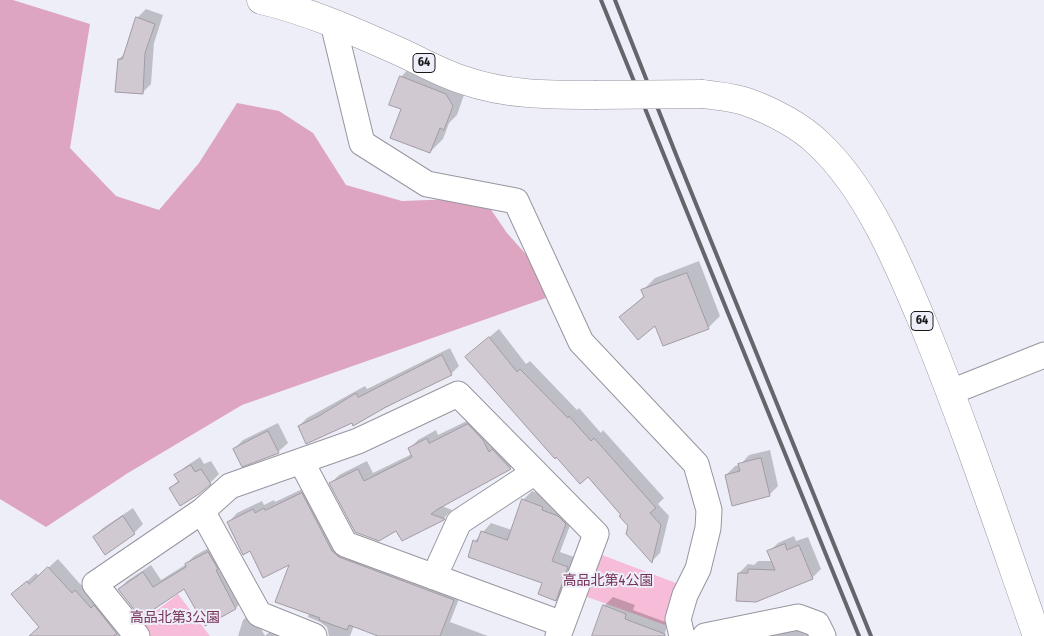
<!DOCTYPE html>
<meta charset="utf-8">
<style>
body{margin:0}
canvas{display:block;background:#eeeef8}
</style>
<canvas width="1044" height="636"></canvas>
<script>
const c = document.querySelector('canvas').getContext('2d');
c.lineJoin = 'round';
function paint(path, color) {
  c.fillStyle = color;
  c.fill(path, 'evenodd');
}
function stroke(path, color, width, dash) {
  c.strokeStyle = color;
  c.lineWidth = width;
  c.lineCap = dash ? 'butt' : 'round';
  c.setLineDash(dash || []);
  c.stroke(path);
}
function write(font, color, halo, rows, align = 'center') {
  c.font = font + ' "Fira Sans Condensed","Noto Sans JP",sans-serif';
  c.lineWidth = 4;
  c.setLineDash([]);
  c.textBaseline = 'middle';
  c.strokeStyle = halo;
  c.fillStyle = color;
  for (const [text, x, y, turn = 0] of rows) {
    c.save();
    c.translate(x, y);
    c.rotate((+turn || 0) * Math.PI / 180);
    c.textAlign = isNaN(turn) ? turn : align;
    if (halo) c.strokeText(text, 0, 0);
    c.fillText(text, 0, 0);
    c.restore();
  }
}
const green = new Path2D(`
 M594,552l82,31 -11,42 -86,-31z
 M178,594l32,42h-64l-8,-11z`);
const forest = new Path2D(`
 M0,0h13l77,24 -20,124 46,48 43,14 40,-47 38,-60 42,8 34,22 33,52 56,16 81,-3 24,35 25,28 14,37 -304,107 -114,68 -82,54 -46,-28z`);
const shadow = new Path2D(`
 M146,9l17,6 -9,28 -3,41 -9,9 -23,-34 6,-6 12,-35z
 M414,63l51,29 -8,23 -8,8 -6,16 -13,13 -27,-43 -2,-32z
 M699,261l21,55 -12,12 -52,-4 -35,-7 24,-22 -2,-5 12,-12z
 M499,329l27,35 4,-3 47,49 2,-2 22,25 2,-3 61,68 -6,6 11,12 -9,37 -8,8 -29,-46 -148,-166z
 M450,348l9,18 -8,8 -97,50 -2,-2 -53,4 8,-8 58,-32 2,3z
 M477,416l42,44 -9,8 -68,38 10,4 -9,9 -46,10 -66,-46 8,-8 28,-14 6,12 39,-19 -3,-5 9,-9 18,-10 2,5z
 M278,423l10,20 -9,8 -37,14 -8,-16 9,-9z
 M770,450l8,36 -9,9 -43,-20 9,-9 5,-1 9,-10z
 M200,457l4,7 7,-3 8,13 -9,9 -40,5 9,-8 -3,-4 9,-9z
 M311,485l30,57 121,49 -12,31 38,14h-106l-28,-10 -4,10h-21l-2,-9 -7,-5 -12,-5 1,-4 -18,-50 -40,-14 -22,-27 8,-9 25,-12 2,4 10,-5 1,2z
 M532,491l19,7 23,17 -14,37 17,6 -12,32 -9,9 -13,-17 -68,-41 16,-18 21,7 11,-30z
 M133,508l10,16 -9,9 -29,20 -11,-16 9,-9z
 M794,536l2,5 12,-4 13,32 -9,9 -73,-5 9,-9 6,1 4,-4h15l-4,-9 9,-9z
 M216,544l28,55 -8,9 -30,16 -22,-37 -65,2 8,-8 24,-16 10,15 24,-15 9,-9z
 M58,559l23,26 3,-3 50,54h-104l11,-10 -19,-40 14,-13 3,3z
 M613,597l22,8 -2,5 35,13 -4,13h-71l11,-30z
 M252,612l13,24 7,-7 20,7h-54l5,-16z
 M796,626l25,10h-63z`);
const building = new Path2D(`
 M136,17l19,7 -10,29 -2,41 -28,-2 3,-33h4z
 M400,76l46,18 7,12 -9,24 -4,-2 -10,25 -40,-15 11,-29 -12,-4z
 M687,273l22,56 -46,17 -8,-20 -17,14 -19,-23 25,-20 -3,-7z
 M489,337l28,35 3,-3 48,49 1,-2 22,25 3,-3 62,70 -6,5 11,12 -9,38 -26,-29 2,-8 -9,-10 2,-1 -33,-38 -8,7 -24,-27 -1,2 -90,-102z
 M442,355l10,20 -66,32 -33,19 -1,-3 -46,21 -8,-18 21,-10 37,-23 2,4z
 M468,424l15,16 6,12 3,-3 19,20 -73,40 -7,5 14,5 -1,1 -42,21 -6,-10 -17,10 -24,-9 -26,-49 29,-14 6,12 48,-24 -4,-9 19,-10 2,5z
 M268,431l11,22 -37,14 -9,-18z
 M761,458l9,38 -38,10 -7,-31 15,-4 -2,-7z
 M191,465l4,7 6,-3 10,15 -12,10 -19,12 -11,-18 10,-6 -5,-7z
 M302,493l30,58 7,6 115,43 -14,36h-62l-29,-11 -2,5 -28,-10 1,-2 -45,-16 14,-37 -26,13 -13,-27 -7,4 -16,-33 26,-13 2,4 9,-5 1,2z
 M522,499l21,8 -1,3 16,6 8,8 -14,37 16,6 -12,34 -18,-7 4,-11 -74,-26 5,-17 4,2 4,-11 26,9z
 M123,516l12,18 -30,21 -12,-18z
 M785,544l2,6 12,-5 14,34 -57,23 -20,-1 2,-28h10v-4l27,1 -8,-19z
 M208,552l10,17 -2,1 20,39 -31,17 -21,-37 -43,29 -23,-29 25,-17 10,15 33,-20 -1,-3z
 M48,567l24,26 3,-3 16,18 3,-3 23,29 -4,2h-84l10,-9 -28,-33 16,-13 2,3z
 M603,605l23,9 -1,5 40,15v2h-73z`);
const minor = new Path2D(`
 M333,23l29,120 65,41 89,17 65,141 115,122 13,46 -1,18 -10,41 -13,26 -7,24 4,17
 M951,392l93,-37
 M301,461l44,83 217,80
 M202,511l28,-25 128,-45 100,-47 138,140 -38,102
 M434,577l25,-55 76,-50
 M137,636l-42,-52 107,-73 57,103 55,22
 M705,636l93,-19 19,7 6,12`);
const major = new Path2D(`
 M261,0c51,12 99,34 146,55 18,9 37,19 56,25 43,15 86,15 131,15
 M703,94c14,2 31,3 44,8 25,9 54,24 72,42 48,45 79,119 104,179 42,103 77,208 114,313`);
const rail = new Path2D(`
 M601,0l258,636
 M615,0l62,157 194,479`);
const majorBridge = new Path2D(`
 M594,95l109,-1`);
const shields = [
 [424,63,22],
 [922,321,22]
];
const shieldNames = [
 ["64",424,63],
 ["64",922,321]
];
const parkNames = [
 ["高品北第4公園",608,581],
 ["高品北第3公園",175,618]
];
paint(green, '#f6bcd8');
paint(forest, '#dea5c1');
paint(shadow, '#0003');
paint(building, '#d0c9d2');
stroke(building, '#a29ba4', 1);
stroke(minor, '#9796a0', 27);
stroke(major, '#9796a0', 29);
stroke(minor, '#fff', 25);
stroke(major, '#fff', 28);
stroke(rail, '#65656b', 4);
stroke(majorBridge, '#9796a0', 29, []);
stroke(majorBridge, '#fff', 28);
for (const [x, y, w] of shields) {
  const box = new Path2D();
  box.roundRect(x - w / 2, y - 9.5, w, 19, 4);
  c.fillStyle = '#eeeef8';
  c.fill(box);
  stroke(box, '#18181b', 1);
}
write('bold 12px', '#18181b', null, shieldNames);
write('14px', '#763257', '#eeeef8', parkNames);
</script>
